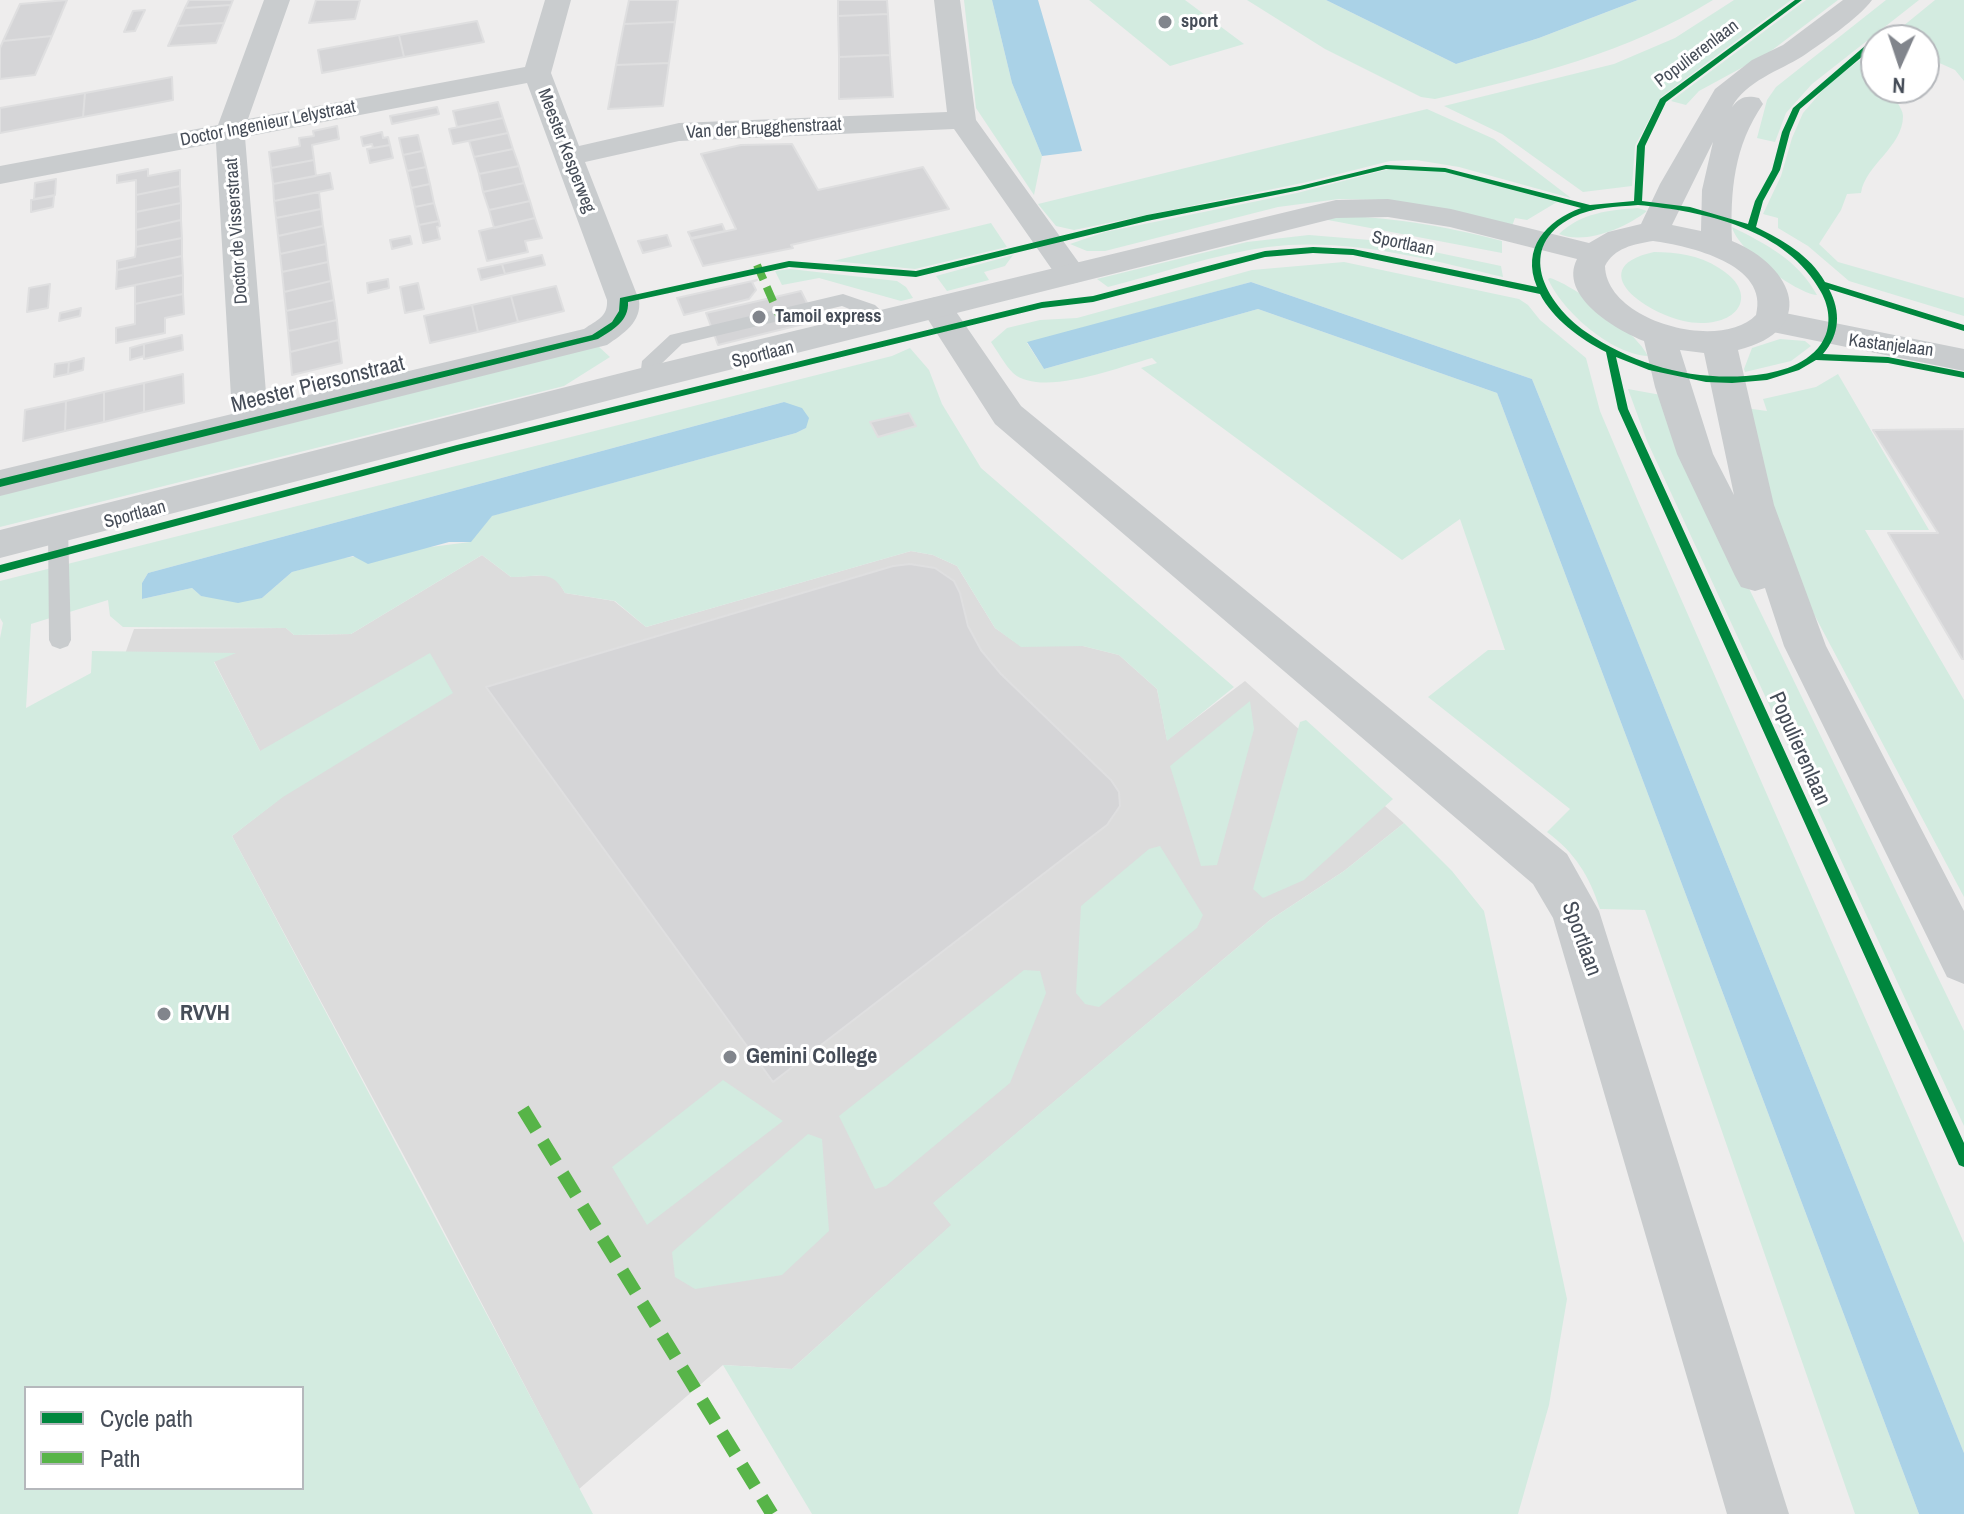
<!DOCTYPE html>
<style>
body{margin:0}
#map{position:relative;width:1964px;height:1514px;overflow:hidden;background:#eeeded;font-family:"Archivo Narrow",sans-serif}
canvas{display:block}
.legend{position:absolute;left:24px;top:1386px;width:280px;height:104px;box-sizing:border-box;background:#fff;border:2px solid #b5b8bc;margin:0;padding:10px 14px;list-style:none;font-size:24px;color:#464d58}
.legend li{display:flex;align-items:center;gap:16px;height:40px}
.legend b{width:40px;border:2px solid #b5b8bc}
.north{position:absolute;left:1860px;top:24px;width:80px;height:80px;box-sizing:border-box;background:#fff;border:2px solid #b5b8bc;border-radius:50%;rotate:183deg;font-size:22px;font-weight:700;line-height:32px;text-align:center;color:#464d58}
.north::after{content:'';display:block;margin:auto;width:28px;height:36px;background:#81858c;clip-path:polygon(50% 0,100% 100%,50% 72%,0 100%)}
</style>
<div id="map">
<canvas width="1964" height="1514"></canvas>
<ul class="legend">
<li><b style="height:10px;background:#00873e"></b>Cycle path</li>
<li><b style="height:10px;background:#57b448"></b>Path</li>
</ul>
<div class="north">N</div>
</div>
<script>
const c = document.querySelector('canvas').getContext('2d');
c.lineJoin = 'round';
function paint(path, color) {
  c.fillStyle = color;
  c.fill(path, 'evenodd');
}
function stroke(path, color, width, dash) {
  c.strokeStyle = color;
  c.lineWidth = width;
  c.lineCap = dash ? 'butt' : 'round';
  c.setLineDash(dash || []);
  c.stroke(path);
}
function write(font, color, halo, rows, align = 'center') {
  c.font = font + ' "Archivo Narrow",sans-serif';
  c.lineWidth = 6;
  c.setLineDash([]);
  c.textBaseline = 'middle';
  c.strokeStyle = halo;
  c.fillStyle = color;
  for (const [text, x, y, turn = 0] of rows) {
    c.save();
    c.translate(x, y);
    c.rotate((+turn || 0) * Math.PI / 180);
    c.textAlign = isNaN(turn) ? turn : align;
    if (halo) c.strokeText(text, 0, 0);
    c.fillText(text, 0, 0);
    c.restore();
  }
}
const education = new Path2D(`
 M911,551l22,4 24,11 38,62 26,18h62l36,9 38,34 10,51 78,-59 159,142 -60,48 -74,49 -336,283 18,22 -160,144 -69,-4 -144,124 -155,-296 -192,-357 51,-40 -71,-139 -87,-3 9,-25 152,-1 8,7 57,-1 131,-79 29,22 38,-2 9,6 7,12 49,8 32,26z`);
const green = new Path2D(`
 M964,0h28l20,83 30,73 -8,39 -58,-87z
 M1089,0h96l59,44 -74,22z
 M1247,0h79l130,64 83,-26 99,-38h75c-85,53 -181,76 -278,99l-14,-2 -96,-48z
 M1734,0h57l-130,97 -26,49 -3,40 -49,6 -81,-58 -58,-28 170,-42 61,-26z
 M1806,0h32l-71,54 -68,37 -13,14 -15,-4z
 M1886,0h33l-107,84 -26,29 -11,29 -18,-4 10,-38 9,-13z
 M1935,0h29v81l-9,-11 -31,-14v-16h-38z
 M1876,48v40h12c4,8 15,20 15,28 0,31 -38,49 -42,77l-14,1 -6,16 -22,34 19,18 126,36v18l-115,-35 -41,-35 -30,-18v-10l-15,-4 18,-38 11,-38 11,-25 25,-29z
 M1427,109l67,30 77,59 -112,-31 -43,-7 -26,1 -83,21 -233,48 -18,-4 -18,-22z
 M1393,168l50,3 114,31 -30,18 -12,-2 -3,8 -130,-26 -43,-1 -61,8 -173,44h-18l-17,-7 35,-12 192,-39z
 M1638,208l9,3c-21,17 -62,34 -88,23 22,-21 50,-24 79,-26z
 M1327,215c64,2 113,10 175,26v12l-174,-33z
 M991,223l16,24 -92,22 -82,-8z
 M1732,227c34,17 66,33 85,68 -22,-2 -80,-46 -85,-68z
 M1309,235l73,6 119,25 2,11c-77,-18 -156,-40 -235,-30 -54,7 -108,27 -160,40l-11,-8 150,-37z
 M1654,252c23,0 45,3 65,16 38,23 24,55 -18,55 -45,0 -125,-54 -47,-71z
 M1013,255l-8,11 -21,6 5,8 -42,11 -11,-15z
 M1344,262l175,37 9,6 12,15 46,38 14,53 38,90 326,742v210l-432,-1074 -281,-97 -224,61 17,26 214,-60 239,84 422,1121h-64l-210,-604 -45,-1c-11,-34 -25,-56 -53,-77l23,-23 -142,-112 60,-47h17l-45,-131 -58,41 -261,-192 16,-5 -5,-5c-33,9 -111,40 -139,15 -8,-8 -15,-21 -22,-31l16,-14 33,-8 37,-2 175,-48z
 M790,269l107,12 9,6 7,11 -12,3 -82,-23 -37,7 -7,-14z
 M1550,278c26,8 87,55 98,78 -37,-2 -85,-44 -100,-77z
 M1780,339l25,2 6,5 -20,15 -46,11 -1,-3 8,-21z
 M598,346l12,11 -46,29 -564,141v-35z
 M910,348l19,22 13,34 39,64 253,219 -67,54 -10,-52 -38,-34 -36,-9 -62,1 -26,-19 -38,-62 -24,-11 -22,-4 -265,76 -31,-26 -50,-8c-14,-26 -29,-15 -54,-16l-29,-22 -131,79 -57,1 -8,-7 -163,-1 -13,-11 -2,-16 -77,24 -5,84 65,-35 1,-22 144,2 -22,9 46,89 170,-98 23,40 -170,104 -51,39 361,678h-593v-876l3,-15 -3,-5v-37l892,-225zM784,402l22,26 -10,5 -305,83 -21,26 -134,17 -44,13 -30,26 -61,-2 -9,-8 -50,11v-16l6,-10zM26,1388h276v100h-276z
 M1838,374l91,156h-64l99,170v197l-166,-313 -15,-37 -38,-139 22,3 -4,-12 53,-12z
 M1628,389l33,6 11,35 292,601v95l-317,-685z
 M1250,701l4,28 -37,136 -16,1 -31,-100z
 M1306,720l87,79 -89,81 -41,18 -10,-9 47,-167z
 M1404,823l48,48 32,40 83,388 -18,106 -31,109h-706l-89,-149 69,4 159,-144 -18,-22 337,-283 74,-49z
 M1160,846l43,69 -6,13 -98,79 -14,-3 -9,-11 5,-87 68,-57z
 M1024,970l16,1 6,22 -36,90 -124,103 -11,3 -36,-73z
 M723,1080l60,41 -136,104 -35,-58z
 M808,1134l14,5 7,92 -47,44 -87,14 -20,-12 -3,-25z`);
const water = new Path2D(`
 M992,0h46l44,151 -40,5 -30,-73z
 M1326,0h312l-99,38 -83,26z
 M1251,282l281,97 432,1074v61h-45l-422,-1121 -239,-84 -214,60 -17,-27z
 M784,402l18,6 7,10 -3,10 -10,5 -304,83 -21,26h-22l-81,22 -15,-8 -61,16 -30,26 -24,5 -37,-7 -9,-8 -50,11v-16l6,-10z`);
const building = new Path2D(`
 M67,0l-15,36 -49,5 17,-37z
 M189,0h44l-2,5 -46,3z
 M316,0h44l-5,19 -46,4z
 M629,0h49l-3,22 -51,2z
 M838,0h49l1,14 -50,2z
 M231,5l-7,18 -47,3 8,-18z
 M145,10l-10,21 -11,1 9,-21z
 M888,14l2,41 -51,2 -1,-41z
 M477,21l7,21 -80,15 -5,-22z
 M675,22l-6,41 -53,2 8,-41z
 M224,23l-8,20 -48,3 9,-20z
 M399,35l5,22 -82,16 -4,-23z
 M52,36l-17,39 -35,4v-31l3,-7z
 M890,55l3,42 -54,2v-42z
 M669,63l-6,43 -55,3 8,-44z
 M172,77l1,23 -90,17 2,-24z
 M85,93l-2,24 -83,16v-25z
 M498,102l5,16 -46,9 -4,-16z
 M437,107l2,7 -47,10 -2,-8z
 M503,118l5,15 -55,11 -4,-15z
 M337,126l2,13 -27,6 2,15 -43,8 -2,-16 31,-6 -1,-8 15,-2 -1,-5z
 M382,132l1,6 5,-1 2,8 -17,3 -1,-4 -9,2 -2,-9z
 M508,133l5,16 -39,8 -5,-16z
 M418,135l4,16 -19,4 -4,-17z
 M792,144l26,46 105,-23 26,42 -158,36 2,3 -90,18 -12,-27 45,-10 -35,-75 40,-9z
 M390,145l3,13 -23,5 -3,-14z
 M513,149l6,17 -40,8 -5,-17z
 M422,151l4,16 -19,4 -4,-16z
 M314,160l2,16 -43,8 -2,-16z
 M519,166l5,17 -41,9 -4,-18z
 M426,167l4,17 -19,4 -4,-17z
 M148,169v7l32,-6v16l-44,9v-15l-19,3v-8z
 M330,173l3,16 -59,12 -1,-17z
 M56,179l-1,16 -21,4 1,-16z
 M524,183l6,18 -41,9 -6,-18z
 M430,184l4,19 -19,4 -4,-19z
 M180,186l1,17 -45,9v-17z
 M319,192l2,17 -45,9 -2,-17z
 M54,196l-1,11 -22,5v-12z
 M530,201l5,17 -41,10 -5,-18z
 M181,203v17l-45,10v-18z
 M434,203l5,18 -20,4 -4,-18z
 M321,209l2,17 -45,10 -2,-18z
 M535,218l7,20 -17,3 3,11 -41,9 -8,-30z
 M181,220l1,18 -46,9v-17z
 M439,221l1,5 -3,1 3,12 -17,4 -4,-18z
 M722,224l3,7 -34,7 -3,-6z
 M323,226l3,18 -46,10 -2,-18z
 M667,235l4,11 -28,7 -5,-12z
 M410,236l2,8 -20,5 -2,-9z
 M182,238v18l-65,14v-9l18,-4 1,-10z
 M326,244l2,18 -46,10 -2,-18z
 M542,255l3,10 -40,9 -3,-10z
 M182,256l1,19 -67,14 1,-19z
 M328,262l3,19 -47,11 -2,-20z
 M502,264l3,10 -24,6 -3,-11z
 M183,275v19l-48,10v-19z
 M388,279l1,9 -21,5 -1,-10z
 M757,280l-5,2 4,8 -7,9 -65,16 -7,-17z
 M331,281l3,19 -48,11 -2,-19z
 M418,283l6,26 -19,4 -5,-26z
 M50,284l-2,24 -21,4 2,-24z
 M556,286l8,25 -46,11 -7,-26z
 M801,291l15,30 -98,24 -12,-32z
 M183,294l1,20 -19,4v15l-49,10v-15l19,-4v-20z
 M511,296l7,26 -40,10 -6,-27z
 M334,300l3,20 -49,11 -2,-20z
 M472,305l6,27 -48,11 -6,-27z
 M81,308l-1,8 -21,5 1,-8z
 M337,320l2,20 -49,12 -2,-21z
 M182,335l1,15 -39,9v-15z
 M339,340l3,23 -50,12 -2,-23z
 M144,344v12l-14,4v-12z
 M84,358l-1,12 -15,4 1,-12z
 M69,362l-1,12 -14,3 1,-13z
 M183,374l1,29 -40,9v-29z
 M144,383v29l-40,10v-30z
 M104,392v30l-39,9 1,-30z
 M66,401l-1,30 -42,10 2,-31z
 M909,413l7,13 -38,11 -8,-15z
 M1964,429v230h-2l-74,-126h50l-65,-103z
 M910,564l25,4 19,13 6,12 8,33 13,24 20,24 110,106 8,12 1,14 -13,19 -334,257 -287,-395 407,-121z`);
const service = new Path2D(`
 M843,294l32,11 16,15 -9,6c-12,-3 -25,-15 -40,-20l-160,38 -24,23 -2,15h-14l-2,-4 2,-17 28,-26z
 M58,521l7,3 3,5 3,111 -3,6 -8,3 -8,-3 -3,-6 -1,-111 3,-5z`);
const minor = new Path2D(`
 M264,0h26l-42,119 277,-52 20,-67h26l-20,73 28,73 100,-23 268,-11 -13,-112h26l16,120 111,154 -5,7 -11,3 -11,-3 -106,-152 -275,12 -94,21 54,138c3,22 -16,34 -32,45l-607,151v-26l232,-56 -16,-271 -216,41v-18l218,-41zM527,83l80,217c1,17 -10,20 -23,29l-317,76 -22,-268z
 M936,297l12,3 73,106 546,448 32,57 190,603h-62l-174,-596 -20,-34 -538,-460 -75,-117 4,-7z
 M1770,310l194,39v22l-206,-42 -5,-8 5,-8z`);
const tertiary = new Path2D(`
 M1843,0h29c-13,18 -50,43 -69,56 -24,15 -57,25 -71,51 8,-10 14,-12 27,-9l4,6c-29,42 -33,87 -31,137 63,26 87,89 6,109l36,155 52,141 138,265v73l-17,-7 -163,-331 -19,-58 -10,3 -14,-4 -6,-11 -58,-122 -22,-67 -11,-46c-28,-11 -86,-45 -67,-82l-127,-32 -62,-10 -52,1 -687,172 -649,168v-28l649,-164 687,-166 52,-1 63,10 138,34 19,-11 33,-8 19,-40 55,-95 37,-29 31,-15zM1713,142l-11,48 -1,41 -29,-6zM1653,241c36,5 117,23 103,74 -36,37 -150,6 -151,-49 9,-18 29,-22 48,-25zM1680,350l24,3 30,142 -21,-41z`);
const quietFar1 = new Path2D(`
 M757,265l22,50`);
const quiet = new Path2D(`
 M523,1109l249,405`);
const cycleway = new Path2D(`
 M1795,0h7l-136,102 -21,44 -3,55 48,6 58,17 7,-23 17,-31 10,-38 11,-24 80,-69h6l-3,1v5l-76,64 -10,23 -10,38 -17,31 -7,26c26,13 54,28 69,55l139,43v6l-135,-42c12,23 11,45 -6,65l65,3 76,15v6l-76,-15 -72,-3 -17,10 -32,10 -35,3 -26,-1 -57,-12 -33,-13 12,52 336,734v24l-5,-2 -341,-756 -12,-57c-26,-13 -53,-33 -66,-58l-187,-39 -40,-2 -48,4 -172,45 -51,6 -585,143 -457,122v-8l457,-120 585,-143 51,-6 172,-45 48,-4 40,2 184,38c-16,-39 9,-66 44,-79l-136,-36 -59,-3 -86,21 -153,31 -231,56 -127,-10 -161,35c1,19 -15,28 -30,37l-598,148v-8l592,-144 20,-13 7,-11 1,-13 169,-37 127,10 231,-56 153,-29 86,-21 59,3 145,37 44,-4 3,-55 23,-47zM1638,205c66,6 149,24 183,87 9,16 11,36 0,52 -16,23 -48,30 -75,32 -57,4 -114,-12 -160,-44 -41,-29 -72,-85 -13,-115 20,-10 43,-10 65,-12z`);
const markers = [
 [1165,22,8,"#81858c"],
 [759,317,8,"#81858c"],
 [164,1014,8,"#81858c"],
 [730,1057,8,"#81858c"]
];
const farPoinames = [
 ["sport",1181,22],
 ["Tamoil express",775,317]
];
const farStreetnames = [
 ["Populierenlaan",1697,54,-37],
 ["Doctor Ingenieur Lelystraat",268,124,-11],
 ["Van der Brugghenstraat",764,129,-3],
 ["Meester Kesperweg",566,151,69],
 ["Doctor de Visserstraat",237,231,-94],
 ["Sportlaan",1403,244,12],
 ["Kastanjelaan",1891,346,7],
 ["Sportlaan",763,355,-14],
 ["Sportlaan",135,515,-15]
];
const streetNames = [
 ["Meester Piersonstraat",318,385,-14],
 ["Populierenlaan",1799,749,66],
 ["Sportlaan",1581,939,70]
];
const poiNames = [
 ["RVVH",180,1014],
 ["Gemini College",746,1057]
];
paint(education, '#dcdcdc');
paint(green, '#d3ebe0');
paint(water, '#aad2e7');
paint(building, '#d5d5d7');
stroke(building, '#dfdfe0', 2);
paint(service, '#c9ccce');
paint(minor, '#c9ccce');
paint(tertiary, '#c9ccce');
stroke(quietFar1, '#57b448', 8, [16, 8]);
stroke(quiet, '#57b448', 13, [25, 13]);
paint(cycleway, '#00873e');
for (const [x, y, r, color] of markers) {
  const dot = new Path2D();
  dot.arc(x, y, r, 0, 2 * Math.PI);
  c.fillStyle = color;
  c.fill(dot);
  stroke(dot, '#fff', 3);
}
write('bold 18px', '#464d58', '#fff', farPoinames, 'left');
write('18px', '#464d58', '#fff', farStreetnames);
write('22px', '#464d58', '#fff', streetNames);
write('bold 22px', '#464d58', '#fff', poiNames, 'left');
</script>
